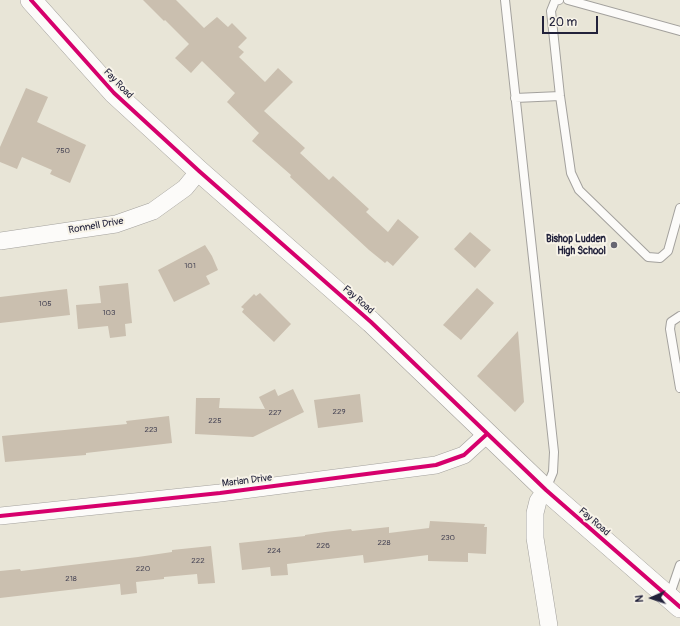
<!DOCTYPE html>
<style>
body{margin:0}
#map{position:relative;width:680px;height:626px;overflow:hidden;background:#e8e5d7;font-family:Pangolin,sans-serif}
canvas{display:block}
.north{position:absolute;left:632px;top:578px;width:40px;height:40px;-webkit-text-stroke:3px #f7f3e8;paint-order:stroke;rotate:267deg;font-size:11px;font-weight:700;line-height:16px;text-align:center;color:#22223b}
.north::after{content:'';display:block;margin:auto;width:14px;height:18px;background:#22223b;clip-path:polygon(50% 0,100% 100%,50% 72%,0 100%)}
.scale{position:absolute;left:542px;top:16px;width:56px;height:18px;box-sizing:border-box;border:2px solid #22223b;border-top:0;padding-left:5px;font-size:12px;line-height:14px;white-space:nowrap;color:#22223b;-webkit-text-stroke:3px #f7f3e8;paint-order:stroke}
</style>
<div id="map">
<canvas width="680" height="626"></canvas>
<div class="north">N</div>
<div class="scale">20 m</div>
</div>
<script>
const c = document.querySelector('canvas').getContext('2d');
c.lineJoin = 'round';
function paint(path, color) {
  c.fillStyle = color;
  c.fill(path, 'evenodd');
}
function stroke(path, color, width, dash) {
  c.strokeStyle = color;
  c.lineWidth = width;
  c.lineCap = dash ? 'butt' : 'round';
  c.setLineDash(dash || []);
  c.stroke(path);
}
function write(font, color, halo, rows, align = 'center') {
  c.font = font + ' Pangolin,sans-serif';
  c.lineWidth = 4;
  c.setLineDash([]);
  c.textBaseline = 'middle';
  c.strokeStyle = halo;
  c.fillStyle = color;
  for (const [text, x, y, turn = 0] of rows) {
    c.save();
    c.translate(x, y);
    c.rotate((+turn || 0) * Math.PI / 180);
    c.textAlign = isNaN(turn) ? turn : align;
    if (halo) c.strokeText(text, 0, 0);
    c.fillText(text, 0, 0);
    c.restore();
  }
}
const building = new Path2D(`
 M143,0h33l28,28 13,-11 11,10 4,-4 15,15 -9,9 6,5 -5,5 26,25 13,-14 15,14 -29,29 41,37 -5,5 29,27 4,-4 36,33 -3,3 22,20 10,-13 21,18 -26,29 -6,-5 -2,2 -16,-13 -79,-73 1,-2 -39,-34 7,-8 -32,-31 8,-9 -33,-32 -11,12 -16,-15 14,-14 -24,-24 -1,1z
 M26,88l22,9 -11,25 49,23 -16,38 -20,-9 2,-4 -30,-13 -5,12 -17,-7v-15z
 M470,232l21,18 -16,18 -21,-19z
 M205,245l7,11 6,14 -12,6 4,8 -36,18 -16,-32z
 M128,283l4,40 -7,1 1,12 -16,2 -2,-12 -30,3 -2,-24 25,-2 -2,-17z
 M477,288l17,15 -33,37 -18,-15z
 M67,289l3,26 -70,8v-26z
 M260,293l31,31 -17,18 -32,-30 2,-3 -3,-2 13,-13 2,2z
 M518,331l6,71 -9,10 -38,-36z
 M275,389l3,7 15,-7 11,23 -51,25 -58,-3 1,-36h24l-1,10 46,1 -6,-12z
 M360,394l3,28 -45,6 -4,-28z
 M169,416l3,27 -86,10v2l-81,7 -3,-26 125,-12 -1,-3z
 M430,521l55,3 -1,3h3l-1,27 -18,-1v9l-40,-1v-6l-64,8 -1,-8 -76,9 1,11 -17,1 -1,-9 -28,3 -3,-27 66,-7v-1l20,-3 26,-3 1,2 37,-4v6l40,-5z
 M211,546l4,37 -17,1 -1,-10 -33,3v2l-28,3 1,11 -16,2 -1,-11 -120,14v-27l20,-2 1,2 117,-14 34,-5v-2z`);
const service = new Path2D(`
 M505,0l49,452 -1,20 -7,17
 M559,0l-4,1 -4,10 9,85 11,77 8,17 69,67 12,1 8,-7 12,-43
 M568,0l112,31
 M515,98l45,-2
 M680,316l-9,6 -1,7 10,59
 M669,597l11,-32`);
const minor = new Path2D(`
 M0,241l116,-17 37,-13 32,-23 14,-17
 M546,490l-8,11 -3,12v25l14,88
 M0,516l220,-23 216,-28 28,-10 23,-21`);
const tertiary = new Path2D(`
 M31,0l83,93 85,78 172,151 175,168 134,117`);
const cycleway = new Path2D(`
 M31,0l83,93 85,78 172,151 175,168 134,117
 M0,516l220,-23 216,-28 28,-10 23,-21`);
const markers = [
 [614,245,4,"#676672"]
];
const numberNames = [
 ["750",63,151],
 ["101",190,266],
 ["105",45,304],
 ["103",109,313],
 ["229",339,412],
 ["227",275,413],
 ["225",215,421],
 ["223",151,430],
 ["230",448,538],
 ["228",384,543],
 ["226",323,546],
 ["224",274,551],
 ["222",198,561],
 ["220",143,569],
 ["218",71,579]
];
const streetNames = [
 ["Fay Road",118,84,46],
 ["Ronnell Drive",96,226,-10],
 ["Fay Road",358,300,41],
 ["Marian Drive",247,481,-7],
 ["Fay Road",594,522,41]
];
const poiNames = [
 ["Bishop Ludden",606,239],
 ["High School",606,251]
];
paint(building, '#cabfaf');
stroke(service, '#a3a19d', 10);
stroke(minor, '#a3a19d', 18);
stroke(tertiary, '#a3a19d', 22);
stroke(service, '#fcfbf9', 8);
stroke(minor, '#fcfbf9', 17);
stroke(tertiary, '#fcfbf9', 21);
stroke(cycleway, '#d6006c', 4);
for (const [x, y, r, color] of markers) {
  const dot = new Path2D();
  dot.arc(x, y, r, 0, 2 * Math.PI);
  c.fillStyle = color;
  c.fill(dot);
  stroke(dot, '#f7f3e8', 1.5);
}
write('8px', '#4c4958', null, numberNames);
write('10px', '#22223b', '#f7f3e8', streetNames);
write('bold 10px', '#22223b', '#f7f3e8', poiNames, 'right');
</script>
